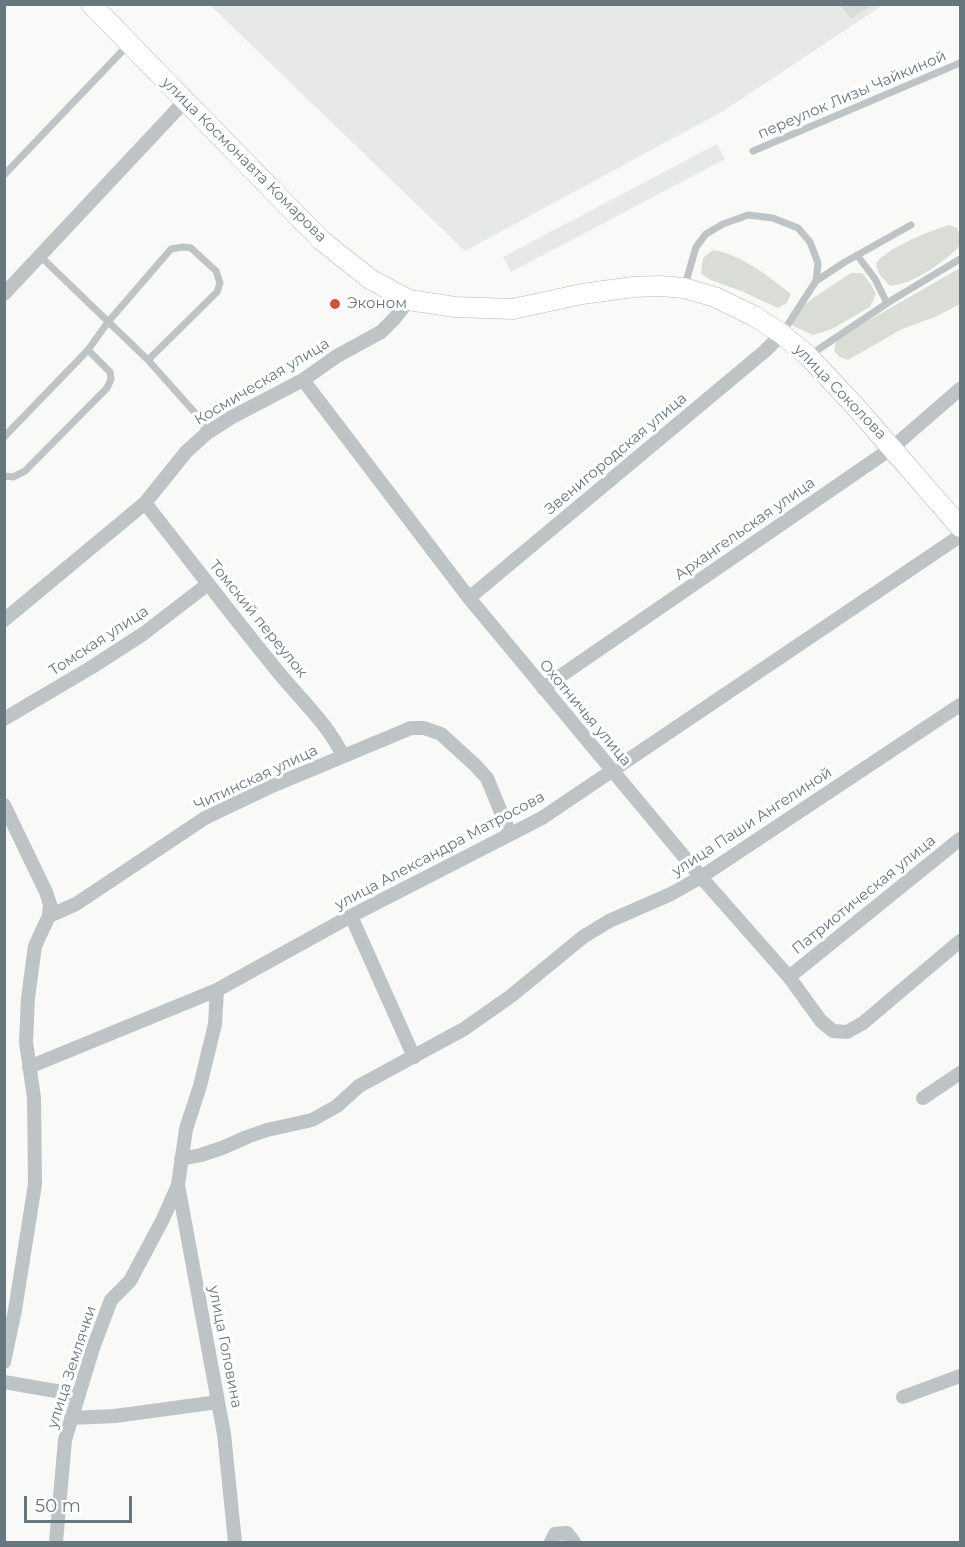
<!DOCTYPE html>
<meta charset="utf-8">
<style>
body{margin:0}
#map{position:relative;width:965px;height:1547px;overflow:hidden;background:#f9f9f7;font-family:Montserrat,sans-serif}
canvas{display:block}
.frame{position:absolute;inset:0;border:6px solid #66777f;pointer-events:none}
.scale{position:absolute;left:24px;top:1496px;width:108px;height:27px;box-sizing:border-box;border:3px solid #66777f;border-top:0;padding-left:8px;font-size:18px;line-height:21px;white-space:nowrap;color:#66777f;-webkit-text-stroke:4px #fff;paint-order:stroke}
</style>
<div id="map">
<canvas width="965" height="1547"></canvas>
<div class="frame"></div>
<div class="scale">50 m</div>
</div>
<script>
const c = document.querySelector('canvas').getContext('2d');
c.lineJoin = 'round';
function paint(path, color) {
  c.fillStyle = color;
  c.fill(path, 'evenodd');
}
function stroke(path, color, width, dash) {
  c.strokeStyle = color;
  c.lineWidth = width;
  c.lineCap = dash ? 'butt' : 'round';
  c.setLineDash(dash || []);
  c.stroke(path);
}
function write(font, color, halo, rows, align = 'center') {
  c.font = font + ' Montserrat,sans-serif';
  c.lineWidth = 6;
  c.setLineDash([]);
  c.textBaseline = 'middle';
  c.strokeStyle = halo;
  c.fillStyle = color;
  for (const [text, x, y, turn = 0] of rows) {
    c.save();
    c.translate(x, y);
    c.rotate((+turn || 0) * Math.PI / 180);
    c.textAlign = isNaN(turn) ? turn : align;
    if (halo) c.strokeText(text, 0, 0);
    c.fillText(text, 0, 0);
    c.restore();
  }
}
const built = new Path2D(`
 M210,5h673l-158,105 -260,141z
 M717,144l8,15 -214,113 -8,-15z`);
const green = new Path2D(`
 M840,5h32l-21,14z
 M949,225l8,3 3,7v11c-18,17 -44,37 -70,40l-11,-12 -3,-10c8,-15 56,-34 73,-39z
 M713,250c29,5 55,26 78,44l-4,9 -9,5 -37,-17 -30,-11 -10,-6 2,-16z
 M960,268v36l-25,13 -33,12 -54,31 -8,-3 -6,-6 2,-9 23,-16z
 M851,273h11l8,10 6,11 -6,13 -38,22 -19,6 -20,-9 -2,-9 22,-19z`);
const service = new Path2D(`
 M753,151l207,-88
 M4,175l124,-130
 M857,255l18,24 12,24
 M40,256l108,104 49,55 10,18
 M685,285l11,-38 10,-13 17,-10 25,-9 25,3 25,10 12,14 8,21 -2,18
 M783,332l33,-51 29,-19 66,-37
 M810,355l82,-55 68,-41
 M4,437l84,-87 20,-28 63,-73 12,-2 8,1 25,23 4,12 -3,9 -69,68
 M4,476l9,1 12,-6 82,-83 4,-9 -1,-7 -22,-22`);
const minor = new Path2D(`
 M4,294l181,-193
 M303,380l166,218 232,279 88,100 32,44 12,10 14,1 16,-9 97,-82
 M145,503c45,57 88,114 134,170 22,27 49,51 64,83
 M469,598l296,-247 17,-17
 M4,620l141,-117 41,-51 21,-19 25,-16 71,-37 34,-24 44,-24 14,-14 14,-18
 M543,688l349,-240 68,-59
 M4,719l88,-52 51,-33 65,-50
 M4,805l42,87 4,12 -1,12 -14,30 -7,52 -2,44 8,56 1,86 -20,126 -11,52
 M49,916l27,-12 129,-86 67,-32 139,-58h13l17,6 34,31 12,13 23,56
 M351,916l63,141
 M789,977l171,-138
 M217,990l-2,34 -15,62 -14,43 -8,56 46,249 11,108
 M29,1067l188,-77 134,-74 191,-98 418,-282
 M923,1098l37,-25
 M181,1159l20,-4 21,-7 25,-11 20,-7 45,-10 25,-14 22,-20 105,-57 47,-33 72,-59 26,-16 62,-27 30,-17 259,-172
 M4,1382l75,13
 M903,1397l57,-21
 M71,1418l44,-2 103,-14
 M56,1542l9,-102 28,-92 18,-48 19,-19 33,-62 15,-34
 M551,1542l4,-8 12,-1 7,9`);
const secondary = new Path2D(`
 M91,4l230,236 49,39 39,21 46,7 58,2 69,-15 51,-7 27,-1 24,2 31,9 39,19 28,18 26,22 47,50 105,121`);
const markers = [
 [335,304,6,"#d2513d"]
];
const streetNames = [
 ["переулок Лизы Чайкиной",852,95,-23],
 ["улица Космонавта Комарова",244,160,45],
 ["Космическая улица",262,382,-31],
 ["улица Соколова",840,392,46],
 ["Звенигородская улица",616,454,-40],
 ["Архангельская улица",745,529,-35],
 ["Томский переулок",258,619,51],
 ["Томская улица",99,641,-33],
 ["Охотничья улица",585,713,50],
 ["Читинская улица",256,778,-25],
 ["улица Паши Ангелиной",752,822,-33],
 ["улица Александра Матросова",440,851,-28],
 ["Патриотическая улица",864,895,-39],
 ["улица Головина",225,1347,79],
 ["улица Землячки",72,1367,-72]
];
const poiNames = [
 ["Эконом",347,304]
];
paint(built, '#e7e9e7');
paint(green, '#d9ddd6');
stroke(secondary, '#b3b9bd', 21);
stroke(service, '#bec3c6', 7);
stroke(minor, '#bec3c6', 14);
stroke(secondary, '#fff', 20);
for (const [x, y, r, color] of markers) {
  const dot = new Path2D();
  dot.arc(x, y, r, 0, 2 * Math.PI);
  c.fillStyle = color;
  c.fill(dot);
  stroke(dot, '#fff', 2);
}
write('15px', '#66777f', '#fff', streetNames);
write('15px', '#66777f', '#fff', poiNames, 'left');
</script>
